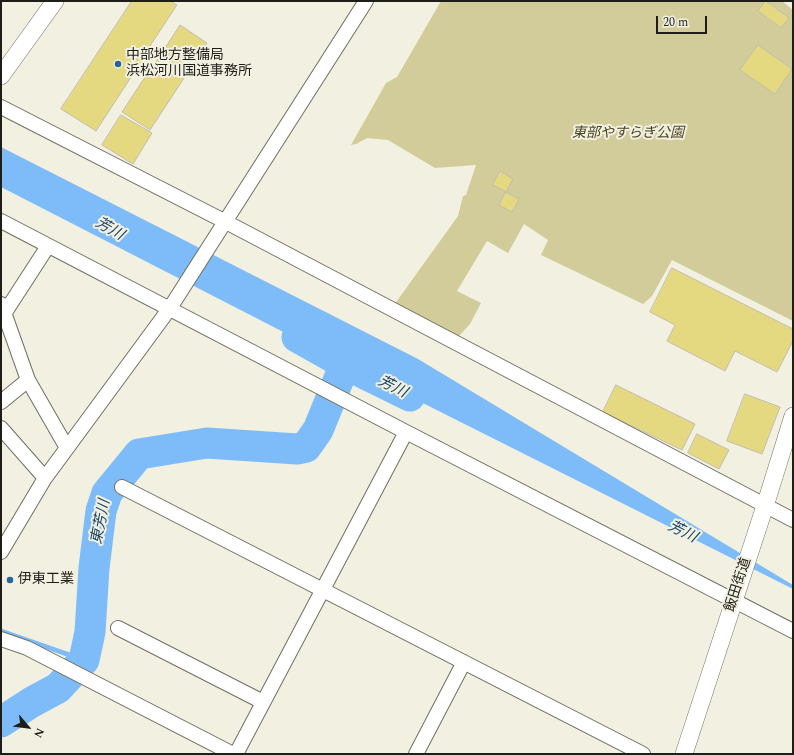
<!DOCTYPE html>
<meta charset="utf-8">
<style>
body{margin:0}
#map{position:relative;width:794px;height:755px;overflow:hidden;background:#f2f0e0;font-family:Spectral,serif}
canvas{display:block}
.frame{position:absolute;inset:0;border:2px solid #1e1d17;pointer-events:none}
.north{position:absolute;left:8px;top:707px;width:40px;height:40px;-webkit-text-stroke:3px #f2f0e0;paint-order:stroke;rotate:118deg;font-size:11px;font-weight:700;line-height:16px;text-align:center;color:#1e1d17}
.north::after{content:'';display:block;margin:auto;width:14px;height:18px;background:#1e1d17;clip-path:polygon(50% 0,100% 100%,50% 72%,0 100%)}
.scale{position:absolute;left:656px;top:16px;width:51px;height:18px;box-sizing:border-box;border:2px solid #1e1d17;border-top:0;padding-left:5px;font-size:12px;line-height:14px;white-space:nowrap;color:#1e1d17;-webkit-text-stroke:3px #f2f0e0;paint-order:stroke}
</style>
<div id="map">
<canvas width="794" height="755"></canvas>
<div class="frame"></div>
<div class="north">N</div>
<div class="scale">20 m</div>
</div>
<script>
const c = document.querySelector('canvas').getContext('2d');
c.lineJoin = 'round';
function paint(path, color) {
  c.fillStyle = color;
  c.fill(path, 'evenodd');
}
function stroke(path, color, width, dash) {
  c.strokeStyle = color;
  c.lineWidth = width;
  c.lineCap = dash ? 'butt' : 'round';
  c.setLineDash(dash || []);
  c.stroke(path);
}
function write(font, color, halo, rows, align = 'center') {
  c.font = font + ' Spectral,"Noto Sans JP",serif';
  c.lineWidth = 4;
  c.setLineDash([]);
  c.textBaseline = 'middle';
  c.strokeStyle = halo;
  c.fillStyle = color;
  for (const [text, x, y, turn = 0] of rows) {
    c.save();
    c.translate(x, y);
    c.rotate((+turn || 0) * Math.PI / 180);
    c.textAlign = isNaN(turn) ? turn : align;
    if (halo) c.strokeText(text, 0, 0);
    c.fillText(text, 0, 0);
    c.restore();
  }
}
const green = new Path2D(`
 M441,1h341l11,9v311l-121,-61 -20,36 -9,8 -102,-49 7,-15 -24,-16 -16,29 -21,-12 -30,50 24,12 -11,21 -13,14 -63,-33 64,-89 5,-20 3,-1 10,-30 -41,3 -47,-28 -21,-2 -11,6 -5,1 35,-62 11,-6z`);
const water = new Path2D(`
 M1,147l417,212 375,226v4l-422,-212 -370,-190z`);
const stream = new Path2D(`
 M1,631l83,29`);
const river = new Path2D(`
 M297,337l48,27 65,32
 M1,722l31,-20 26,-14 26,-28 6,-28 4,-64 7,-57 6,-18 32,-39 68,-11 90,6 9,-2 12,-17 27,-66`);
const building = new Path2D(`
 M132,1h38l7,4 -37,56 12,7 28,-43 27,18 -57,87 -28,-18 23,-35 -10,-6 -39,60 -35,-22z
 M766,1l23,17 -8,10 -23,-17z
 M758,45l34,24 -17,25 -35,-24z
 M121,115l31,18 -19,31 -31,-19z
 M500,171l13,8 -7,13 -13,-7z
 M506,192l13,7 -7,13 -13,-7z
 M672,268l121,61v12l-16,31 -42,-21 -10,20 -58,-30 8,-16 -25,-13z
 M616,385l79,39 -13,26 -79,-38z
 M745,394l35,13 -18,47 -35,-13z
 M697,434l32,16 -10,19 -31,-16z`);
const minor = new Path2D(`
 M1,107l225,115 567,298
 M1,221l405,211 387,199
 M1,304l27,76 39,68
 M4,314l44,-68
 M1,402l27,-22
 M1,428l44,50
 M122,487l521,267
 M1,552l44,-74 125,-170 196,-307
 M118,628l145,74
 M1,639l26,9 206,106
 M236,754l170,-322
 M416,754l48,-92`);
const tertiary = new Path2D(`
 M1,76l54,-75
 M684,754l81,-248 28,-90`);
const markers = [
 [118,64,4,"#27649b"],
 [10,580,4,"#27649b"]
];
const poiNames = [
 ["中部地方整備局",126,56],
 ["浜松河川国道事務所",126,72],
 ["伊東工業",18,580]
];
const parkNames = [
 ["東部やすらぎ公園",628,134]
];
const streetNames = [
 ["飯田街道",739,585,-72]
];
const waterNames = [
 ["芳川",109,230,30],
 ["芳川",392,388,27],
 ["東芳川",102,522,-79],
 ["芳川",682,533,27]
];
paint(green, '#d2cc9a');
paint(water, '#7ebcf9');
stroke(stream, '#7ebcf9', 5);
stroke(river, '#7ebcf9', 31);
paint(building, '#e4d881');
stroke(building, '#c0beae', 1);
stroke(minor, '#706f60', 16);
stroke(tertiary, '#706f60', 18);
stroke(minor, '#fff', 14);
stroke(tertiary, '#fff', 17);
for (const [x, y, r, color] of markers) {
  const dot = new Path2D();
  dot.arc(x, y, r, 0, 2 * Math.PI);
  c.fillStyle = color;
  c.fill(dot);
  stroke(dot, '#f2f0e0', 1.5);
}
write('14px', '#1e1d17', '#f2f0e0', poiNames, 'left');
write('italic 14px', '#4a4520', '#f2f0e0', parkNames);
write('14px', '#1e1d17', '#f2f0e0', streetNames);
write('italic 15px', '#144168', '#f2f0e0', waterNames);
</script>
